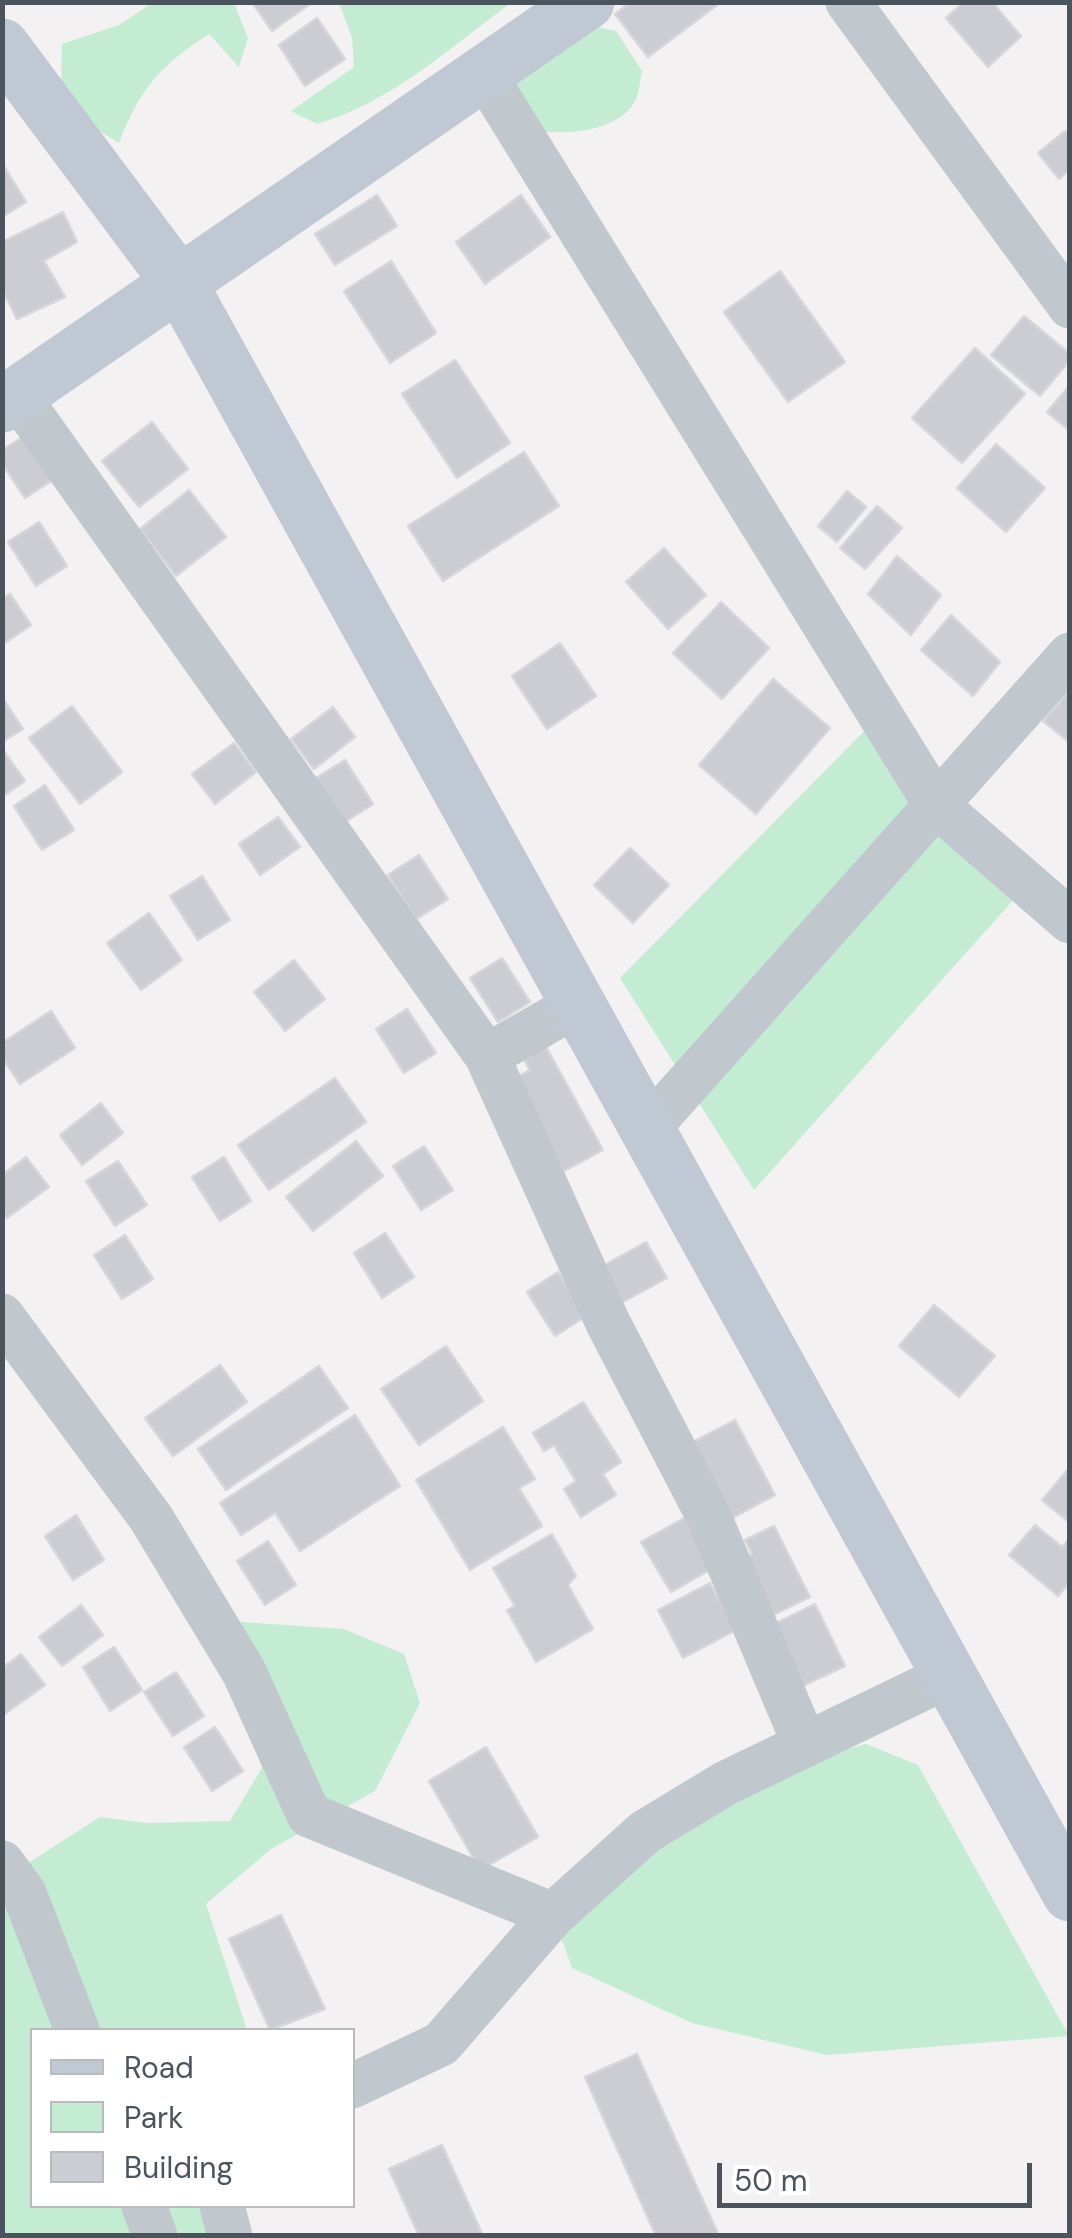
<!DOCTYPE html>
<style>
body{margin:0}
#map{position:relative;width:1072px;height:2238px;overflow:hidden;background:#f3f1f1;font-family:"DM Sans",sans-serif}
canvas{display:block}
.frame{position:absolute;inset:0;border:5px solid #4a545d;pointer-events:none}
.legend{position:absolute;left:30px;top:2028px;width:325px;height:180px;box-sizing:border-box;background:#fff;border:2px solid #b7bbbe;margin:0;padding:12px 18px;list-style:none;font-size:30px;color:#4a545d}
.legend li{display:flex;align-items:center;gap:20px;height:50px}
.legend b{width:50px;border:2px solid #b7bbbe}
.scale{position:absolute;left:717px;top:2163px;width:315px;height:45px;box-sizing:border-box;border:5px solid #4a545d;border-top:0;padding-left:12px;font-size:30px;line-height:35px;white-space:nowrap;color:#4a545d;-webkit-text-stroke:8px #fff;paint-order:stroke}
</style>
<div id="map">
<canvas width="1072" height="2238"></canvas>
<div class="frame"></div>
<ul class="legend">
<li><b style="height:12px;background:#c0c9d3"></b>Road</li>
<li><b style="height:28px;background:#c4ecd3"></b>Park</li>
<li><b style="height:28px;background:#cbcdd3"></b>Building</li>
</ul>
<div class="scale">50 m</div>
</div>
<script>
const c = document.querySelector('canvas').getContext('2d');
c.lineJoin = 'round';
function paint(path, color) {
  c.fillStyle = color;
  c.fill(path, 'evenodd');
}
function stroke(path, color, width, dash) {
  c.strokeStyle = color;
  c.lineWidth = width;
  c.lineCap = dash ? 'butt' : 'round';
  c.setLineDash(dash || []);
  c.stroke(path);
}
const green = new Path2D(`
 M152,3h82l14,35 -9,29 -30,-33c-49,32 -69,54 -90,109l-28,-17 -30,-36 1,-46 57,-19z
 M339,3h172c-62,45 -119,99 -194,121l-26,-13 63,-44 -2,-29z
 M595,27l21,4 26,40c-2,9 -3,24 -8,32 -17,27 -60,31 -88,29l-32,-51z
 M880,715l136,182 -262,293 -134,-212z
 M213,1620l131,9 60,25 16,49 -45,88 -104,58 -65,55 41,126h-215v176h178l12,29h-219l-1,-372 9,11 89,-57 46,6 84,-2 32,-53z
 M866,1744l52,21 151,271 -242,19 -135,-32 -120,-55 -19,-53 173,-132z`);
const building = new Path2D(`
 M252,2h57l1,2 -38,27z
 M631,2h90l-73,55 -33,-43z
 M964,2h28l29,34 -33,31 -42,-49z
 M317,18l28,41 -40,27 -26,-41z
 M1065,131l5,5v33l-11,10 -21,-26z
 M2,163l24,39 -24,15z
 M377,195l20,31 -62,39 -20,-31z
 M521,195l29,42 -65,47 -29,-42z
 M63,212l14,30 -33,19 21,36 -48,22 -15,-30v-47z
 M391,261l45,72 -46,30 -46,-72z
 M780,271l65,91 -57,40 -64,-90z
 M1024,316l46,38v6l-30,36 -49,-41z
 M975,348l50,46 -63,69 -50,-45z
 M455,360l55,83 -53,35 -55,-84z
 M1070,385v46l-23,-19z
 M152,422l36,47 -49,38 -37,-46z
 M28,434l29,43 -32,21 -23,-35v-13z
 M996,444l49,44 -39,44 -49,-44z
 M524,452l35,54 -116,75 -35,-55z
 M189,490l37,47 -50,39 -36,-47z
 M847,491l19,16 -29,35 -19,-16z
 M877,506l25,22 -37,41 -25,-21z
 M39,522l28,44 -31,20 -28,-44z
 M664,548l42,47 -38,34 -42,-47z
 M897,556l44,39 -30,40 -43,-41z
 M10,594l21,31 -29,20v-46z
 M721,602l48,46 -47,51 -49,-46z
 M951,615l49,47 -27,34 -52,-46z
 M560,643l36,53 -49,33 -35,-53z
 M773,679l57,49 -74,86 -57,-49z
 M1070,690v53l-27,-22z
 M2,697l21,32 -21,13z
 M72,706l50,66 -42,32 -51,-66z
 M333,707l22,30 -41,32 -23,-30z
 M234,743l22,29 -41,32 -23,-30z
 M3,750l22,31 -23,16v-46z
 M345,760l28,44 -31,20 -29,-44z
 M45,785l29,45 -32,20 -28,-44z
 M278,817l22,30 -40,28 -21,-31z
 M630,848l39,37 -36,38 -39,-38z
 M419,855l29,44 -32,20 -28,-44z
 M202,876l28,44 -32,20 -28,-44z
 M149,913l33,47 -41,30 -34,-47z
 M502,958l28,44 -32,20 -28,-44z
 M294,960l31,39 -40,32 -31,-39z
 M407,1009l29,44 -32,20 -28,-44z
 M51,1011l24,37 -55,36 -18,-27v-14z
 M545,1045l58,105 -39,21 -51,-92 17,-9 -7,-12z
 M335,1078l31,44 -97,68 -31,-45z
 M101,1103l22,30 -41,32 -22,-30z
 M356,1141l27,35 -70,55 -27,-34z
 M424,1146l29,44 -32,20 -28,-44z
 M26,1157l23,30 -42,31 -5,-6v-37z
 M224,1157l27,44 -31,20 -28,-44z
 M118,1161l29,44 -32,21 -29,-45z
 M385,1233l29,44 -32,21 -28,-45z
 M125,1235l28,44 -31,20 -28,-44z
 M646,1242l21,36 -46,25 -20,-36z
 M558,1272l28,44 -31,20 -28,-44z
 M934,1305l61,51 -36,41 -60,-51z
 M446,1346l37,55 -64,44 -38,-56z
 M220,1365l27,37 -74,54 -28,-38z
 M319,1366l29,42 -122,82 -28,-41z
 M583,1402l38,60 -18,12 13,21 -35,22 -17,-28 12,-8 -22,-36 -10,6 -11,-18z
 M355,1415l45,71 -100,65 -25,-38 -34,22 -21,-32z
 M735,1420l40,75 -48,26 -40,-76z
 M503,1427l32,52 -16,9 23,38 -72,44 -54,-90z
 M1070,1467v56l-28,-23z
 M76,1515l28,45 -31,20 -28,-44z
 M686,1517l29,50 -44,25 -30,-50z
 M1035,1525l27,22 8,-9v44l-12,14 -49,-41z
 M774,1526l36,71 -39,19 -28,-57 9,-5 -7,-14z
 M552,1534l24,42 -8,9 25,44 -57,33 -29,-52 8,-4 -22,-38z
 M268,1541l28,44 -31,20 -28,-44z
 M710,1583l26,47 -53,28 -25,-48z
 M815,1604l30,62 -49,23 -30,-61z
 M81,1605l22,30 -41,31 -23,-29z
 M114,1647l28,43 -32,21 -27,-44z
 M21,1654l24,31 -43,31v-48z
 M176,1672l28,44 -31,20 -29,-44z
 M215,1727l28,44 -31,20 -28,-44z
 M486,1747l52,90 -58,33 -51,-89z
 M281,1915l44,94 -55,21 -41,-91z
 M637,2054l82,182h-63l-71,-159z
 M442,2145l41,91h-64l-30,-67z`);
const street = new Path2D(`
 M848,2l222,304
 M484,74l452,731 134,116
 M17,395l470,661 121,267 101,194 96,228
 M487,1056l93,-53
 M649,1127l421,-472
 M2,1316l149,202 93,154 65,143 244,100
 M2,1863l22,30 53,137
 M352,2086l89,-42 112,-129 92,-83 81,-49 226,-109
 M144,2206l11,30
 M222,2206l8,30`);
const secondary = new Path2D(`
 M2,46l178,238 890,1610
 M2,405l585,-403`);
paint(green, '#c4ecd3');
paint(building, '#cbcdd3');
stroke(building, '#d5d7dc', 2.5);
stroke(street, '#c0c8ce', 45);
stroke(secondary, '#c0c9d3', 55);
</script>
